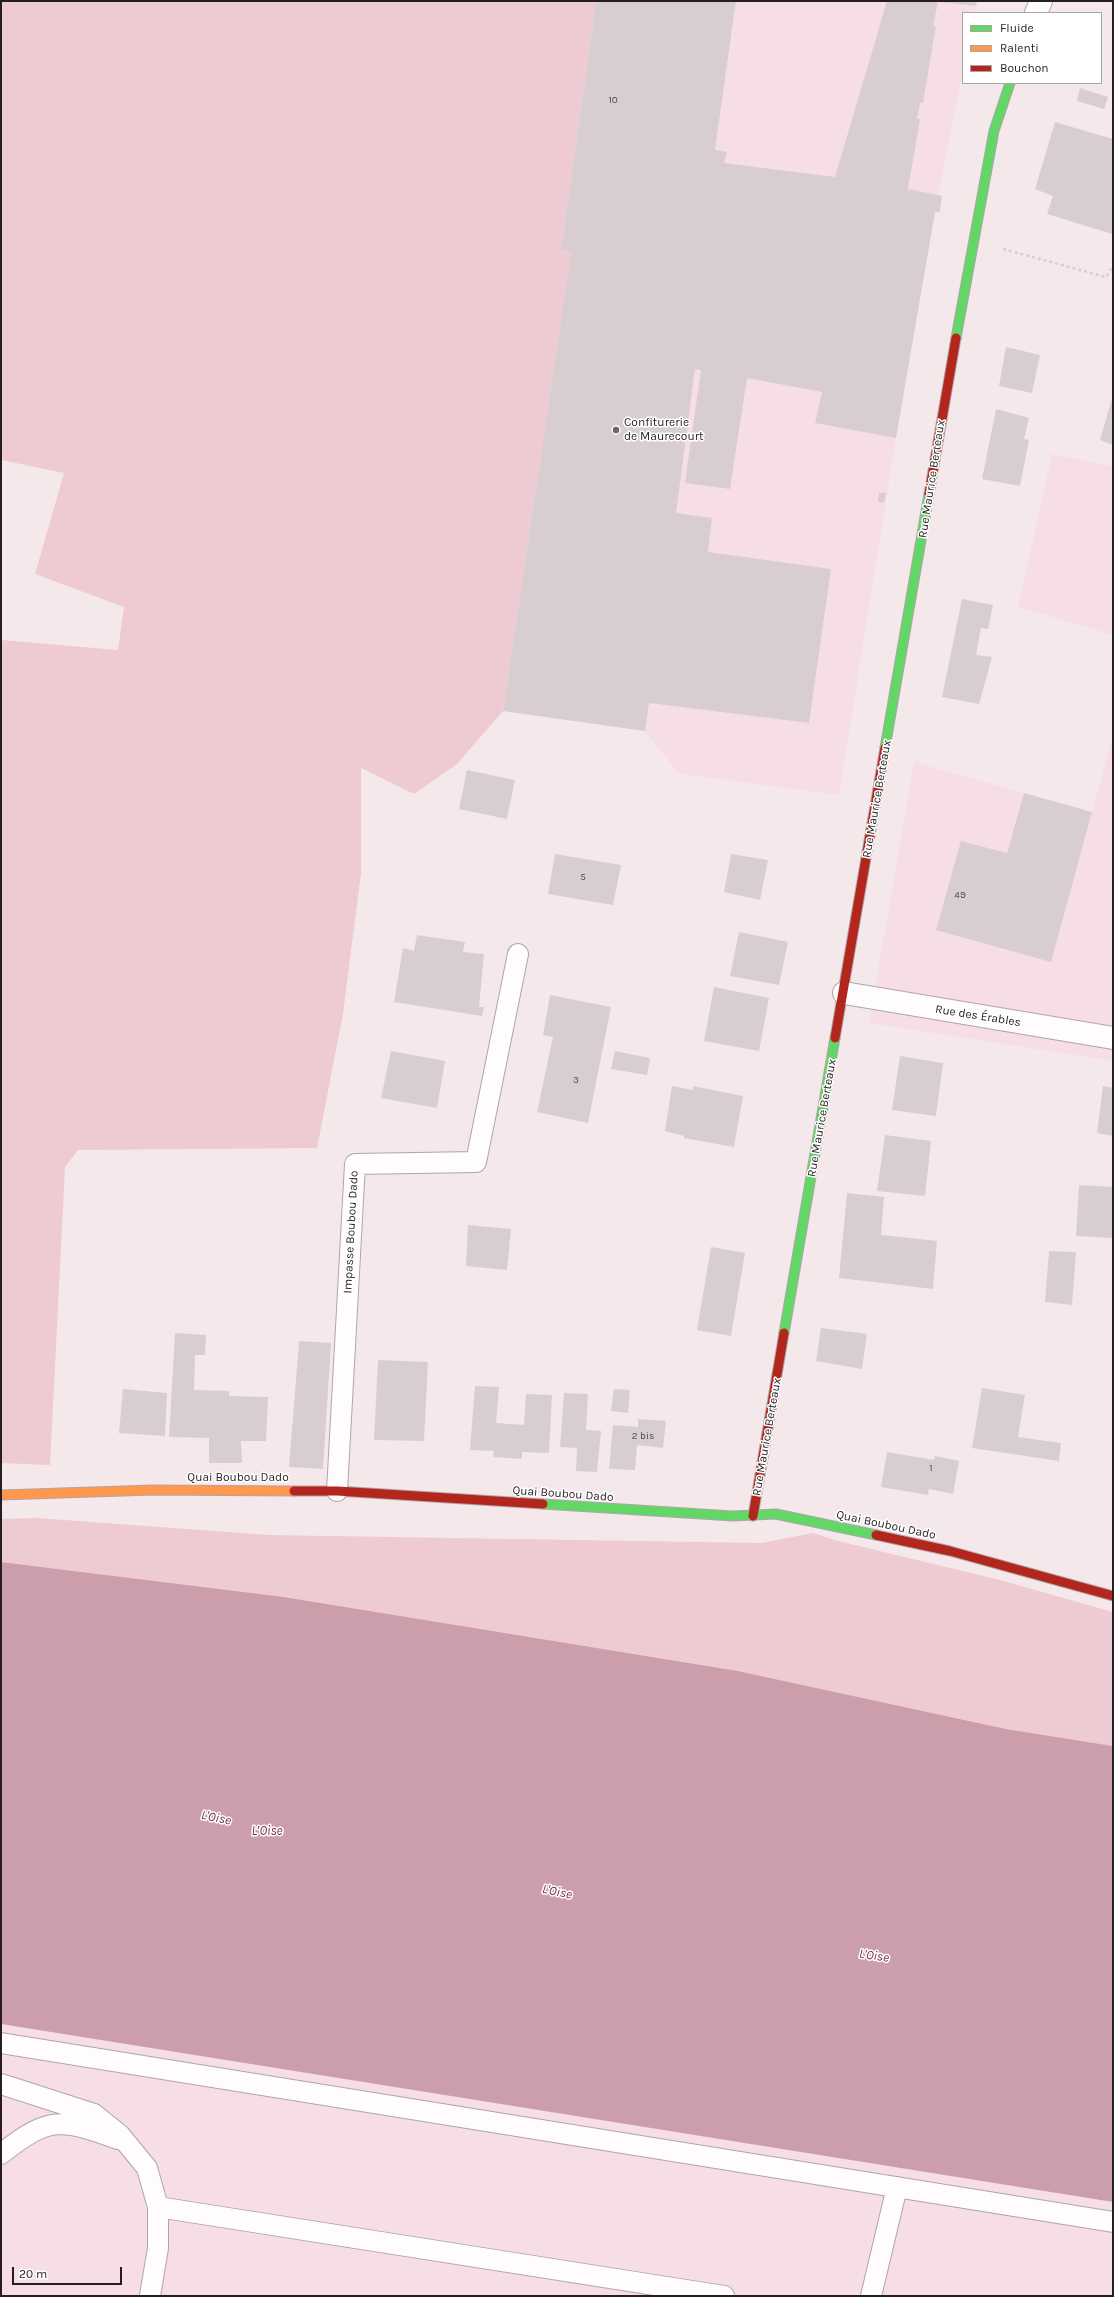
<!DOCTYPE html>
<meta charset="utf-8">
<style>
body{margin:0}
#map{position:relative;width:1114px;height:2297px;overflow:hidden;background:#f5e8eb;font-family:Karla,sans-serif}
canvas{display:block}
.frame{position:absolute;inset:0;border:2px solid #251d1f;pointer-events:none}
.legend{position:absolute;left:962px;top:12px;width:140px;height:72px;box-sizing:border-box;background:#fff;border:1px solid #a8a5a5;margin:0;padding:5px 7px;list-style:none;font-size:12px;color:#251d1f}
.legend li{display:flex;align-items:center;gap:8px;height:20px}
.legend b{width:20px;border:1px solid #a8a5a5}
.scale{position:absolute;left:12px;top:2267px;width:110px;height:18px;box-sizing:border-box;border:2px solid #251d1f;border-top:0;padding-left:5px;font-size:12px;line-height:14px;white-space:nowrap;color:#251d1f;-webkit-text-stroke:3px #fff;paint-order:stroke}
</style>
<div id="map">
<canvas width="1114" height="2297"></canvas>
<div class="frame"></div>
<ul class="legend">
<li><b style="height:5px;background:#63d668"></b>Fluide</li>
<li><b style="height:5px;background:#ff974d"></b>Ralenti</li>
<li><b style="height:5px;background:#b3261e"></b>Bouchon</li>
</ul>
<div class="scale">20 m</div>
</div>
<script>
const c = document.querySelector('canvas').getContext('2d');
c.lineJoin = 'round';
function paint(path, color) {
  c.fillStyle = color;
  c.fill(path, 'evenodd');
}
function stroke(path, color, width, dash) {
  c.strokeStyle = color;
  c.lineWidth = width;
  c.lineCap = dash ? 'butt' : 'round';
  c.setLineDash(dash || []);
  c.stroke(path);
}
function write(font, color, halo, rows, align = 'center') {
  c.font = font + ' Karla,sans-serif';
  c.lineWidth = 3;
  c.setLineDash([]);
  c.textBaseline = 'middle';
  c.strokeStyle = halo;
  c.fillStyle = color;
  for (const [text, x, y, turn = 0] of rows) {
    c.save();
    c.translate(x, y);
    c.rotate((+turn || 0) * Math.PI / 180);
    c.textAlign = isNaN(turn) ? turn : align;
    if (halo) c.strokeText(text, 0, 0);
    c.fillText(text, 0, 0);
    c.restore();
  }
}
const built = new Path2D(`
 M736,1h241l-2,12h-12v59l-28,140 -39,226 -57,357 -159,-21 -36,-43 -141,-20 68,-460 -10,-1 15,-108 139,8z
 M1052,454l61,12v169l-95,-28z
 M1113,736v325l-244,-38 45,-261 178,50z
 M1,2024l1112,178v94h-1112z`);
const green = new Path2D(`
 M1,1h595l-35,249 10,1 -68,460 -46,53 -43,30 -53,-26v105l-18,141 -26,134 -239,2 -13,17 -15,298 -49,-2v-823l117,10 6,-43 -89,-33 29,-101 -63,-13z
 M37,1518l232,17 492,8 52,-10 25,8 162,39 113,32v134l-107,-17 -268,-58 -454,-74 -283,-35v-43z`);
const water = new Path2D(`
 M1,1562l283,35 454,74 268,58 107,17v456l-1112,-178z`);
const building = new Path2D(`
 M596,1h140l-21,149 12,2 -3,11 111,14 52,-176h90l-1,5 -38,-4 -5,24h3l-13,77h-3l-3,16h3l-13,76 2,-6 33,7 -2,16h-5l-39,226 -81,-15 7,-31 -75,-14 -17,111 -45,-6 16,-113 -6,-1 -19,144 36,5 -4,34 123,17 -22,154 -160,-20 -4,28 -142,-20 68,-460 -10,-1z
 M1080,88l28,9 -4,12 -27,-8z
 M1055,122l58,17 -1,95 -65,-20 6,-18 -18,-7z
 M1006,347l34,8 -8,38 -33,-7z
 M1113,395v50l-13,-5z
 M996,409l33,9 -5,21 5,1 -9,46 -38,-7z
 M879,493h7l-2,10 -6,-1z
 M962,599l31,6 -5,24 -7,-1 -5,27 16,2 -13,47 -37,-7z
 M467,770l48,10 -8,39 -48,-10z
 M1024,793l68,19 -41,150 -115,-32 25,-89 46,12z
 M555,854l66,11 -8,40 -65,-11z
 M731,854l37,6 -8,40 -36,-8z
 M739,932l49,10 -9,43 -49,-9z
 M417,935l48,7 -2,10 21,2 -5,53h5l-2,9 -88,-14 9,-54 11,3z
 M714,987l55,11 -10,53 -55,-10z
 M550,995l61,12 -23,116 -51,-11 16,-75 -10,-2z
 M391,1051l54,10 -8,47 -56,-10z
 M615,1051l35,7 -3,17 -36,-6z
 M900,1056l43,7 -7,53 -44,-6z
 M672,1086l21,4v-4l50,10 -9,51 -50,-9v-2l-19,-5z
 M1103,1086l10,2v48l-16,-3z
 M885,1135l46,6 -6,55 -48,-5z
 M1079,1185l34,2v51l-37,-2z
 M847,1193l37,4 -3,38 56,6 -4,48 -94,-11z
 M468,1225l43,4 -4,41 -41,-4z
 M711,1247l34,6 -14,83 -34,-6z
 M1049,1251l27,1 -4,53 -27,-3z
 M821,1328l46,6 -5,35 -46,-8z
 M175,1333l31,2 -1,20h-10l-1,35 35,1v5l39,1 -2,44h-25l1,22h-33v-25l-40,-1z
 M299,1341l32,2 -8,126 -34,-2z
 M378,1360l50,2 -4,79 -50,-1z
 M475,1386l24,1 -3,36 28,2 2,-31 26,1 -3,58 -27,-1v7l-29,-2 1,-6 -24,-1z
 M982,1388l43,7 -7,42 43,6 -2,18 -87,-13z
 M123,1389l44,4 -2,43 -46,-3z
 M614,1389l16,1 -2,23 -17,-2z
 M564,1393l24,1 -2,36 15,1 -4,41 -21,-1 1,-23 -17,-1z
 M638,1419l28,2 -3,27 -26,-3 -2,25 -26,-1 4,-44 25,2z
 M887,1452l47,8 1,-4 24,5 -6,33 -24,-5 -1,6 -47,-8z`);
const path = new Path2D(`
 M1003,249l103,28 7,-11`);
const lane = new Path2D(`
 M337,1491l18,-327 121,-2 42,-208
 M1,2043l1112,179
 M1,2084l93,30 26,21 27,33 11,39v41l-8,48
 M1,2154c49,-39 60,-35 117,-15
 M158,2207l566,89
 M871,2296l26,-109`);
const street = new Path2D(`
 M1036,13l5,-12
 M844,993l269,45`);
const fast = new Path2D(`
 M956,338l38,-207 16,-48
 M885,748l44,-254
 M784,1333l51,-295
 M543,1504l190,12 43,-2 100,21`);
const slow = new Path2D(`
 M1,1495l152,-5 141,1`);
const jam = new Path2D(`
 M929,494l27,-156
 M835,1038l50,-290
 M294,1491h43l206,13
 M753,1516l31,-183
 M876,1535l74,16 163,45`);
const markers = [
 [616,430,4,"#6e6466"]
];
const numberNames = [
 ["10",613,100],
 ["5",583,877],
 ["49",960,895],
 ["3",576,1080],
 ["2 bis",643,1436],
 ["1",931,1468]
];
const poiNames = [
 ["Confiturerie",624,423],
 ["de Maurecourt",624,437]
];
const streetNames = [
 ["Rue Maurice Berteaux",932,479,-81],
 ["Rue Maurice Berteaux",877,799,-80],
 ["Rue des Érables",978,1016,9],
 ["Rue Maurice Berteaux",822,1118,-80],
 ["Impasse Boubou Dado",351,1232,-87],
 ["Rue Maurice Berteaux",767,1437,-80],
 ["Quai Boubou Dado",238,1478],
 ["Quai Boubou Dado",563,1494,4],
 ["Quai Boubou Dado",886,1525,12]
];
const waterNames = [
 ["L'Oise",216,1818,12],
 ["L’Oise",267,1831],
 ["L'Oise",557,1892,12],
 ["L'Oise",874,1956,9]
];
paint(built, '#f6dee4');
paint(green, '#eecad3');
paint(water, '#cc9eab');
paint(building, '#d8ced1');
stroke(lane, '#afa5a7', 22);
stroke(street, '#afa5a7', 24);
stroke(fast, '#afa5a7', 11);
stroke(slow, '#afa5a7', 11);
stroke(jam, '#afa5a7', 11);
stroke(path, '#d4d0d1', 2.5, [3, 3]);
stroke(lane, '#fefcfc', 20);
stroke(street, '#fefcfc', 22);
stroke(fast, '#63d668', 9);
stroke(slow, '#ff974d', 9);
stroke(jam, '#b3261e', 9);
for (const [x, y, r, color] of markers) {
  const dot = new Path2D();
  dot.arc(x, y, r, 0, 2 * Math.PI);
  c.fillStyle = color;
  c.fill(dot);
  stroke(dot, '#fff', 1.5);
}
write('10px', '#52494c', null, numberNames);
write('12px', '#251d1f', '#fff', poiNames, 'left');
write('12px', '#251d1f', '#fff', streetNames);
write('italic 13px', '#762c45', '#fff', waterNames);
</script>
